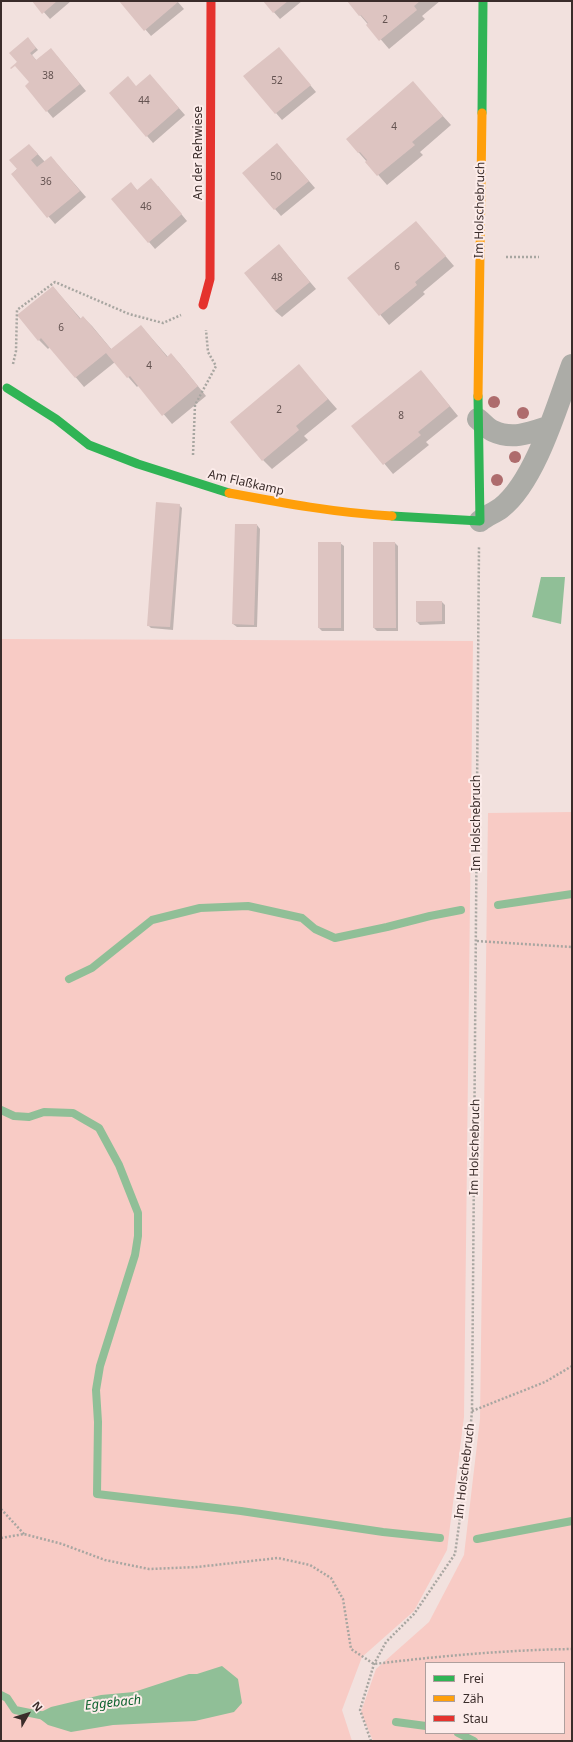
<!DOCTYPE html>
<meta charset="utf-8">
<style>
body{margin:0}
#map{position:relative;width:573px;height:1742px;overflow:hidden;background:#f2e1de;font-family:"Noto Sans",sans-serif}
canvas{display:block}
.frame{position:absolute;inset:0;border:2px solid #3a2c2a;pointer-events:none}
.legend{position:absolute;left:425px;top:1662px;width:140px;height:72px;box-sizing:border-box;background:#fcecea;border:1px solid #ae9f9d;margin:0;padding:5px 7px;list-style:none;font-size:12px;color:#3a2c2a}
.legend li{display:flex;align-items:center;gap:8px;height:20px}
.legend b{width:20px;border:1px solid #ae9f9d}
.north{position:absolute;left:8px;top:1694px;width:40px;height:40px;-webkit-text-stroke:3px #fcecea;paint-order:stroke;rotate:51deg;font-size:11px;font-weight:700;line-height:16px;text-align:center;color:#3a2c2a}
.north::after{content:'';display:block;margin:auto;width:14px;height:18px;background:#3a2c2a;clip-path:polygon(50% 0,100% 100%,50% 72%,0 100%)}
</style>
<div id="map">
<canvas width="573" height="1742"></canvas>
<div class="frame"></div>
<ul class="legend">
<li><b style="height:5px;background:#30b455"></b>Frei</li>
<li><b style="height:5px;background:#ff9f0a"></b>Zäh</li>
<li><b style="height:5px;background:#e5322d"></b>Stau</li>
</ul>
<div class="north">N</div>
</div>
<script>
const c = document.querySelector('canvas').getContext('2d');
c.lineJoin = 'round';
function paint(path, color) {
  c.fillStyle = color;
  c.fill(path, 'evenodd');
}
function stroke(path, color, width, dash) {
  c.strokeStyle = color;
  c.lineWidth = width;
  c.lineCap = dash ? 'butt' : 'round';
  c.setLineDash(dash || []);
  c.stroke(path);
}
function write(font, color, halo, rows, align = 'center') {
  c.font = font + ' "Noto Sans",sans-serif';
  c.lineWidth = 4;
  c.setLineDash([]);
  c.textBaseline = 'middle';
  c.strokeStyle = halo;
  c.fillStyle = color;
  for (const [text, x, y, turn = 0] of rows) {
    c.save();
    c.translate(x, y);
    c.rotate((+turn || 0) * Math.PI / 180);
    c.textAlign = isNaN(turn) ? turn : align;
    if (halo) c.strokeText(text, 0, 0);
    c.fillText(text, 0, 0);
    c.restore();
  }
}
const green = new Path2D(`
 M1,639l472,2 -9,776 -17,133 -33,61 -52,46 -20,53 10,31h-351z
 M572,812v929h-199l-12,-29 15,-43 53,-47 35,-67 16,-136 8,-606zM426,1663h138v70h-138z`);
const water = new Path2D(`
 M541,577h24l-4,47 -29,-7z
 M222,1666l16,13 4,24 -8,9 -39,9 -82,4 -42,7 -23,-7 -13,-10 16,-8 50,-12 33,-3 55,-18h8z`);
const shadow = new Path2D(`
 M34,1h37l-21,18z
 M121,1h56l7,8 -33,27z
 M264,1h38l-22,18z
 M348,1h92l-18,15 3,3 -36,30z
 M31,42l7,8 -6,5 5,6 20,-5 29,35 -33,27 -27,-32 4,-4 -15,-17z
 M279,48l37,44 -34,28 -38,-44z
 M156,82l29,33 -32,28 -6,-7 -10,-49z
 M413,83l38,42 -31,27 3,3 -36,30 -40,-46z
 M35,151l10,11 6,-5 35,40 -31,27 -43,-50z
 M283,151l32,37 -34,28 -37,-43z
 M130,183l8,8 20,-5 29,35 -32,28 -6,-7z
 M416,222l38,44 -31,26 2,2 -36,31 -40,-47z
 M279,245l37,44 -34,28 -7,-6z
 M53,287l28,32 2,-2 9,9 20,24 29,-24 27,31 3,-3 9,10 26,32 -34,28 -33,-39 -2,2 -22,-25 -31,25 -34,-40 -2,2 -9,-9z
 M299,366l38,43 -33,27 4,4 -36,29 -9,-9z
 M421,371l37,45 -32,26 3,3 -36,29 -40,-48z
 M179,505l3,3 -9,122 -22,-2 -3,-3z
 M257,525l3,4 -3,98h-20l-4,-3z
 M340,543l4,3v85h-22l-3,-3z
 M395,543l3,3v85h-21l-3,-3z
 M442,602l3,3v19l-25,1 -3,-3z`);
const stream = new Path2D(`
 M498,905l74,-11
 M69,979l23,-11 60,-48 48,-12 48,-2 54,12 13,11 20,9 52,-11 43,-11 31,-6
 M1,1110l13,6 15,1 15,-5 29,1 26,15 20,37 19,48v23l-3,19 -35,111 -4,24 2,32 -1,72 144,17 142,21 57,6
 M477,1539l95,-18
 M1,1695l6,3 8,12 30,6
 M396,1722l30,4
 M458,1733l16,8`);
const building = new Path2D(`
 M32,1h25l-15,13z
 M119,1h59v1l-34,29z
 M263,1h25l-15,12z
 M347,1h73l-6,5 3,4 -38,31 -13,-16 2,-2 -7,-8 -2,1z
 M28,37l8,11 -6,5 6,7 15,-12 29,36 -34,28 -21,-26 4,-4 -14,-16 -4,3 -1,-1 7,-6 -8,-9z
 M279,47l32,38 -36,29 -32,-38z
 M150,74l29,34 -33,29 -37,-44 19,-17 8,10z
 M413,81l30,35 -31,26 3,3 -38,31 -12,-14 2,-2 -7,-8 -2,1 -12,-14z
 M277,143l32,38 -35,29 -32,-37z
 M29,144l9,10 -7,6 6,7 14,-11 29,35 -33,27 -36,-44 6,-5 -8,-9z
 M151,178l31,36 -34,29 -37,-44 20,-17 6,8z
 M416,221l30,35 -31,26 2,3 -38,31 -32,-38z
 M279,244l31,38 -35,29 -31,-38z
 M53,286l27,33 3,-3 28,33 30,-24 26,32 4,-4 27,33 -36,30 -32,-40 -3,2 -21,-25 -31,25 -34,-40 -3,3 -21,-26z
 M299,364l29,35 -32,27 3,4 -37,31 -32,-39z
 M421,370l29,36 -32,26 3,3 -38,30 -32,-39z
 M156,502l24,2 -10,123 -23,-1z
 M235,524h22l-3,101 -22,-1z
 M318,542h23v86h-23z
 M373,542h22l1,86h-23z
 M416,601h26v20l-26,1z`);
const path = new Path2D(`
 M506,257h33
 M13,364l3,-13 1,-41 38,-28 74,32 34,9 18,-8
 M193,455l2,-50 21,-39 -8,-14 -2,-22
 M477,941l95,6
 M472,1411l73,-29 27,-16
 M1,1509l23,25
 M1,1538l23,-4 38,10 43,16 44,9 48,-2 81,-9 32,7 21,13 12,21 8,50 23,15c66,-8 132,-14 198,-15
 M371,1741l-11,-31 14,-46 12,-22 28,-28 41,-60 12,-87 5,-56 7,-865`);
const street = new Path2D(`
 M478,419c5,4 10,10 15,12 19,9 37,2 55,-4
 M480,521c6,-5 14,-8 21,-13 34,-26 56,-102 71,-143`);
const fast = new Path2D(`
 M482,113l1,-112
 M7,388l49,31 33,26 49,19 91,29
 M392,516l88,5 -2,-125`);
const slow = new Path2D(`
 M478,396l4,-283
 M229,493c54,10 108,20 163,23`);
const jam = new Path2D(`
 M203,305l7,-26 1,-278`);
const trees = [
 [494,402],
 [523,413],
 [515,457],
 [497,480]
];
const numberNames = [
 ["2",385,20],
 ["38",48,76],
 ["52",277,81],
 ["44",144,101],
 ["4",394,127],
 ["50",276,177],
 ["36",46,182],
 ["46",146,207],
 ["6",397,267],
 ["48",277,278],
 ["6",61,328],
 ["4",149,366],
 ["2",279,410],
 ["8",401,416]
];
const streetNames = [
 ["An der Rehwiese",199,153,-90],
 ["Im Holschebruch",480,210,-89],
 ["Am Flaßkamp",246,483,13],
 ["Im Holschebruch",477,823,-90],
 ["Im Holschebruch",475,1147,-89],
 ["Im Holschebruch",465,1471,-83]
];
const waterNames = [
 ["Eggebach",113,1703,-6]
];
paint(green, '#f8cbc5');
paint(water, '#90bf97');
paint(shadow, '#0003');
stroke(stream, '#90bf97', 8);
paint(building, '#ddc4c1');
stroke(path, '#a8a6a1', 2.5, [2, 2]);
stroke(street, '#acaca7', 22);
stroke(fast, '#30b455', 9);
stroke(slow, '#ff9f0a', 9);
stroke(jam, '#e5322d', 9);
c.fillStyle = '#ae6c6d';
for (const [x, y] of trees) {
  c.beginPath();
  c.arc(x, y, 6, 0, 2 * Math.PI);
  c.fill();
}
write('10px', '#635250', null, numberNames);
write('12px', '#3a2c2a', '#fcecea', streetNames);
write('italic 13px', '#106431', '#fcecea', waterNames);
</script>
